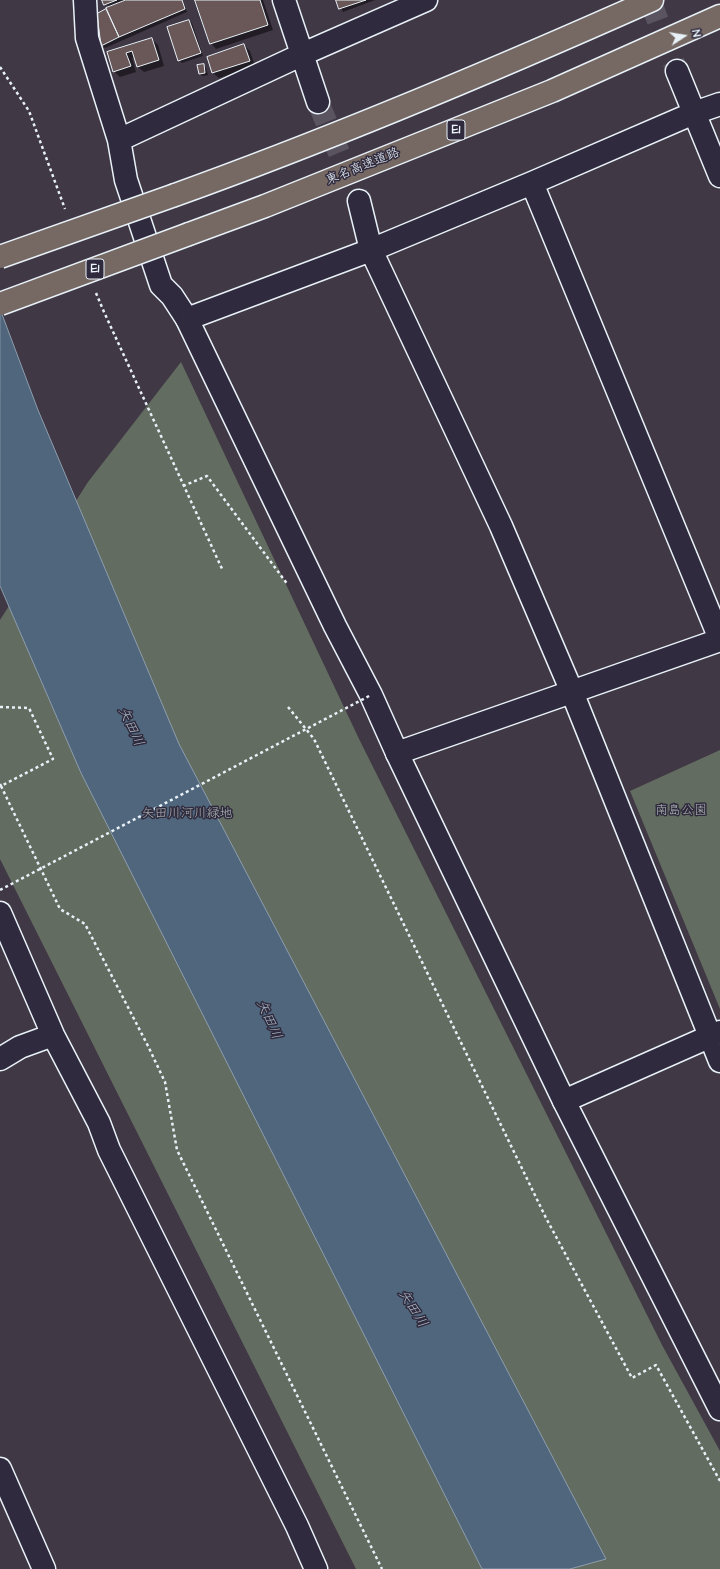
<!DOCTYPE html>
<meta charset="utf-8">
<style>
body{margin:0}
#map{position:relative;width:720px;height:1569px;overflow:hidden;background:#403845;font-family:"Architects Daughter",sans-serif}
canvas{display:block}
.north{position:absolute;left:664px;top:16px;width:40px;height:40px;-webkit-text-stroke:3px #2f2a3d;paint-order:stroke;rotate:78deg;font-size:11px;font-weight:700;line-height:16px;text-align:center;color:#e8f1f8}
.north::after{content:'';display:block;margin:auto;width:14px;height:18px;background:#e8f1f8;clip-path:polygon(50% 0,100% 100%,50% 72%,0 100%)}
</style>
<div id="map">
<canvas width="720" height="1569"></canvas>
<div class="north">N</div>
</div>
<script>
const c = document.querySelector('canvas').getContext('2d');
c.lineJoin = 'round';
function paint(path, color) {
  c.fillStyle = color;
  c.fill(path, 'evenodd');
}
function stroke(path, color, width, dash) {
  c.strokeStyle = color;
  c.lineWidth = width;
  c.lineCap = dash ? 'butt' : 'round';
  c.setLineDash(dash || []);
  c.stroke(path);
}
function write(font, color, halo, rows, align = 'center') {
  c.font = font + ' "Architects Daughter","Klee One",sans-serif';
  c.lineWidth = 3;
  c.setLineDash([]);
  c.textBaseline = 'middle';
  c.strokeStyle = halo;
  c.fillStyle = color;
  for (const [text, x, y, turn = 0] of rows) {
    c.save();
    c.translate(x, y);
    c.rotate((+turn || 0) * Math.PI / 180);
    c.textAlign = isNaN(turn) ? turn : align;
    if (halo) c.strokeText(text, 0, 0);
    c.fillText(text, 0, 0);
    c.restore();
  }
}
const green = new Path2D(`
 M181,362l179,379 302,604 58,106v118h-364l-356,-710v-239l88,-138z
 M720,750v259l-90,-218z`);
const water = new Path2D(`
 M0,309l38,101 141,334 427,815 -36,10h-88l-401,-796 -81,-187z`);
const shadow = new Path2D(`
 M103,0h79l5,12 -82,36 -3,-3 -4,-30 11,-7z
 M196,0h67l10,30 -57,19 -5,-6z
 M337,0h38l-32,12z
 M189,21l3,2 11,33 -21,7 -3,-3z
 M152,39l6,6 6,21 -20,6 -6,-5 -3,-10 -3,1 4,14 -16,5 -6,-6 -6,-18z
 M244,45l6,6 5,15 -36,12 -6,-5z
 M203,65l3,3 2,7 -5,1 -3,-2z`);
const building = new Path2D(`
 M102,0h15l-13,5z
 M126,0h56l3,9 -66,28 -13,-29z
 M195,0h65l8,25 -58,19z
 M336,0h30l-27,9z
 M106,9l13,28 -18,9 -4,-32z
 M189,20l12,33 -23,8 -11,-34z
 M152,38l7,22 -22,7 -5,-16 -6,2 5,13 -18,6 -6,-20z
 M244,44l6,17 -38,12 -5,-16z
 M204,64l1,9 -6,1 -2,-9z`);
const streetTunnel = new Path2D(`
 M650,0l27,71
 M318,102l41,99`);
const path = new Path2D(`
 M0,67l29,44 36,98
 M96,293l8,19 119,259
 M183,486l24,-10 81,109
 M0,707l29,1 24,51 -52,27 -1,-2
 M288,707l26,32 232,479 86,160 24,-13 64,116
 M1,786l59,123 25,15 63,122 17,36 12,68 205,419`);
const street = new Path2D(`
 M85,0l2,38 32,102 7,40 35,105 11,11 15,23 184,-69 161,-67 162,-70 26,-9
 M284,0l34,102
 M677,71l43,105
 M119,140l184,-86 123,-54
 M532,183l188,456
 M359,201l12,49 130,276 71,166 148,369
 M397,753l323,-113
 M0,913l53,122 46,88 10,27 188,376 19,43
 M0,1059l20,-12 33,-12
 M564,1101l156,-69
 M0,1469l44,100`);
const secondary = new Path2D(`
 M187,319l148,307 36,69 26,58 167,348 156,308`);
const highway = new Path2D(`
 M175,195c161,-58 320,-125 477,-195
 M189,234l76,-28 287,-115 168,-75`);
const pathBridge = new Path2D(`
 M0,890l371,-195`);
const highwayBridge = new Path2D(`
 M0,257l175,-62
 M0,304l189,-70`);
const shields = [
 [456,130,18],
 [95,269,18]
];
const shieldNames = [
 ["E1",456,130],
 ["E1",95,269]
];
const streetNames = [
 ["東名高速道路",363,167,-22]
];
const parkNames = [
 ["南島公園",681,811],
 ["矢田川河川緑地",187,814]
];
const waterNames = [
 ["矢田川",130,727,65],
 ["矢田川",268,1020,66],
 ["矢田川",412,1309,58]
];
paint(green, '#636c60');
paint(water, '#50667c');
stroke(water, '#8d9eae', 1);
paint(shadow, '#0007');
paint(building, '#695857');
stroke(building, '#e8f1f8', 1);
stroke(streetTunnel, '#595460', 22, [22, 11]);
stroke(street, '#e8f1f8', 25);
stroke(secondary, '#e8f1f8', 25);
stroke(highway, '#e8f1f8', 25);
stroke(path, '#e8f1f8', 2.5, [3, 3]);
stroke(street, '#2f2a3d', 22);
stroke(secondary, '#2f2a3d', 22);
stroke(highway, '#766964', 22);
stroke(highwayBridge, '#e8f1f8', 25, []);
stroke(pathBridge, '#e8f1f8', 2.5, [3, 3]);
stroke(highwayBridge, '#766964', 22);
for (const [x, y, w] of shields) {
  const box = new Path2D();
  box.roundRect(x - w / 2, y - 10, w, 20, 3);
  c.fillStyle = '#2f2a3d';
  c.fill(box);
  stroke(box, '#e8f1f8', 1);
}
write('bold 12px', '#e8f1f8', null, shieldNames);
write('13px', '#e8f1f8', '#2f2a3d', streetNames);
write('13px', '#acb5b4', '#2f2a3d', parkNames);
write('italic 14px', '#abb9c6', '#2f2a3d', waterNames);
</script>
